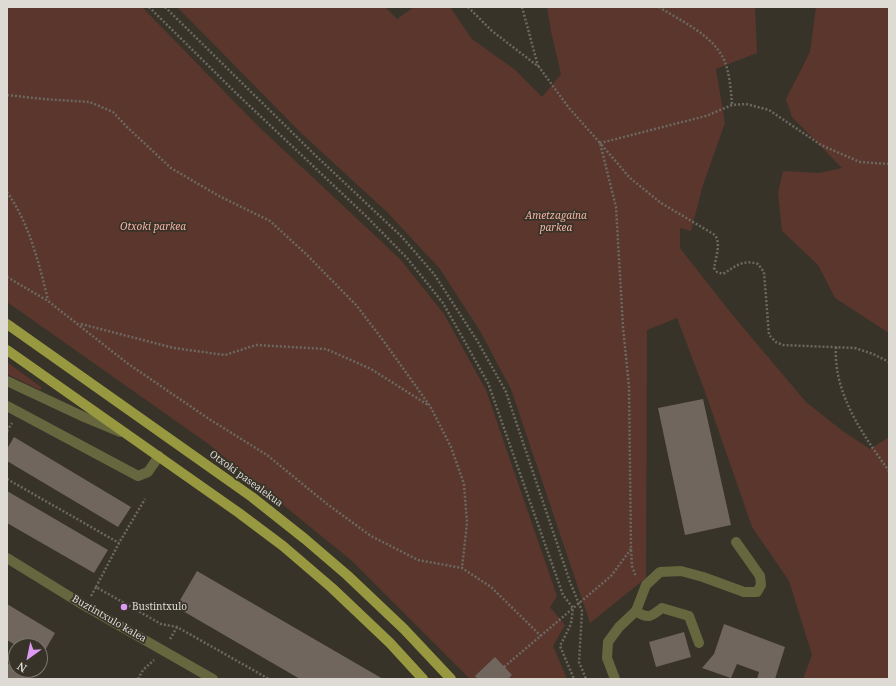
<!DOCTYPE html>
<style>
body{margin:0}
#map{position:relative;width:896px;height:686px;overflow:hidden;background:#373329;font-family:"Noto Serif",serif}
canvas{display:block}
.frame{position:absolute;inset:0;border:8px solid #dedbd5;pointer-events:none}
.north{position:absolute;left:8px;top:638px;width:40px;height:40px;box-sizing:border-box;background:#373329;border:1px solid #7a766e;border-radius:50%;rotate:213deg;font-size:11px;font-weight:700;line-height:16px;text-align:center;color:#dedbd5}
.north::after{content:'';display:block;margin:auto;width:14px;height:18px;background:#dd99f4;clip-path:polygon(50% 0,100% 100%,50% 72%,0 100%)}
</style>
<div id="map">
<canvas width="896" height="686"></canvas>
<div class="frame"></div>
<div class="north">N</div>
</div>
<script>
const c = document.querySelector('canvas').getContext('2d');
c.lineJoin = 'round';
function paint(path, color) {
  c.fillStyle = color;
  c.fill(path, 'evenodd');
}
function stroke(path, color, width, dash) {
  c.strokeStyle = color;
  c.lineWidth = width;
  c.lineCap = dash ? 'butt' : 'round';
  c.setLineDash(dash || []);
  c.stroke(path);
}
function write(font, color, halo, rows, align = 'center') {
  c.font = font + ' "Noto Serif",serif';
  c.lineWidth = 3.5;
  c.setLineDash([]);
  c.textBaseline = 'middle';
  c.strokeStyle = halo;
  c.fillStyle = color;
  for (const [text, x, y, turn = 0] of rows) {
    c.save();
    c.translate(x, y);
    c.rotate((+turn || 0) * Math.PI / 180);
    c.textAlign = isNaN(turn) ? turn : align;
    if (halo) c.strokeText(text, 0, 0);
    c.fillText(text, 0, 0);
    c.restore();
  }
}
const green = new Path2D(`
 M7,7h135l116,119 142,133 44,55 42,76 71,206 -7,11 15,18 -12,21 14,33h-97l-118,-118 -145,-118 -200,-141z
 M177,7h208l12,12 17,-12h36l22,32 42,30 28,28 19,-23 -10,-42 -4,-25h208l2,46 -41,16 9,54 -22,62 -12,46 -11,-3v20l51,65 75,89 38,30 26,17 19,-12v242h-86l9,-24 -23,-74 -37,-54 -48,-138 -27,-71 -30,12 -1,248 -56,45 -79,-234 -31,-58 -40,-62 -52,-56 -87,-80z
 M816,7h73v326l-54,-35 -17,-33 -36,-34 -4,-38 5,-22 36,2 23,-5 -50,-51 -6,-18 24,-47z
 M7,362l34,25 1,1 -2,2 -33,-16z`);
const building = new Path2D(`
 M703,399l28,126 -46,10 -27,-127z
 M14,437l117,70 -13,20 -111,-66v-12z
 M7,491l101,59 -14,23 -87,-50z
 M197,571l186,108h-83l-124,-72z
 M7,604l48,29 -15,26v-13h-23l-10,-6z
 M724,624l61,23 -10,32h-18l2,-7 -22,-8 -6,14 -29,-10 12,-14z
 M684,632l7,25 -35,10 -7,-25z
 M495,657l17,18 -4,4h-30l-3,-3z
 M7,663l9,5v2h4l10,6 -2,3h-21z`);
const path = new Path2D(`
 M149,7l88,87 130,123 40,41 36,45 45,80 75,212 10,13 -2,16 -11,22 14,33
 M165,7l149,147 88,83 32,37 44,68 28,50 64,190 12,29 -3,51 7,17
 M468,7l24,24 47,36 30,41 31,35 16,64 7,120 6,60 2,162 1,17 4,11
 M522,7l16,59
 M659,7c23,15 55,28 66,55 5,14 6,29 7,43
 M7,95l36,4 47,3 23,10 14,15 44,41 48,28 51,25 36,33 51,52 28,37 45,63 21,41 13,37 3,39 -5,45
 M889,164l-29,-2 -39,-17 -52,-35 -23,-6 -14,1 -26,11 -106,27 30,35 31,25 54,32c6,9 1,22 -1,33l3,4 6,2c13,-8 20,-15 35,-10l6,8 5,63 7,7 7,3 72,3 18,6 16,8
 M7,192c22,31 32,71 41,108
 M7,277l41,24 79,62 82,56 58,36 60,49 44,32 47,24 44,8 29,19 50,49
 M81,324l93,24 51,7 31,-10 70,4 45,20 57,36
 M836,347c-3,46 27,88 53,124
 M7,431l5,-8
 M7,479l112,64
 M96,587l23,-44 26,-44
 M91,596l5,-9 65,37 16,3 92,52
 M170,639l7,-12
 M504,667l107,-91 20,-27
 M138,679l5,-9 11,-10`);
const minor = new Path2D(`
 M7,381l77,36 36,15
 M7,406l131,70 10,-4 11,-16
 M7,558l78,48 128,73
 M636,611c12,9 16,5 26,-3l27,8 10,27
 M615,679l-8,-21 1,-16 11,-15 17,-16 10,-26 14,-13 21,-1 22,6 41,15h13l4,-7 -1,-9 -24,-34`);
const major = new Path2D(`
 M7,324l245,173 53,42 42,36 57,54 47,50
 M7,350l232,163 44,33 49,42 58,55 33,36`);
const markers = [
 [124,607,4,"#dd99f4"]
];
const parkNames = [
 ["Ametzagaina",556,216],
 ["parkea",556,228],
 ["Otxoki parkea",153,227]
];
const streetNames = [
 ["Otxoki pasealekua",246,479,36],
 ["Buztintxulo kalea",109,619,30]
];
const poiNames = [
 ["Bustintxulo",132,607]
];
paint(green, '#5a362d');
paint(building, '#70665e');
stroke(path, '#6c6960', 2.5, [2, 2]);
stroke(minor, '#66673e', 10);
stroke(major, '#989840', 10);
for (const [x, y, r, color] of markers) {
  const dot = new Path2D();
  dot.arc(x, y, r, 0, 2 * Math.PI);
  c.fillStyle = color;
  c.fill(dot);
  stroke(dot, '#373329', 1.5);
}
write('italic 10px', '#f5b3a4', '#373329', parkNames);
write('10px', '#dedbd5', '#373329', streetNames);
write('10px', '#dedbd5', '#373329', poiNames, 'left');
</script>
